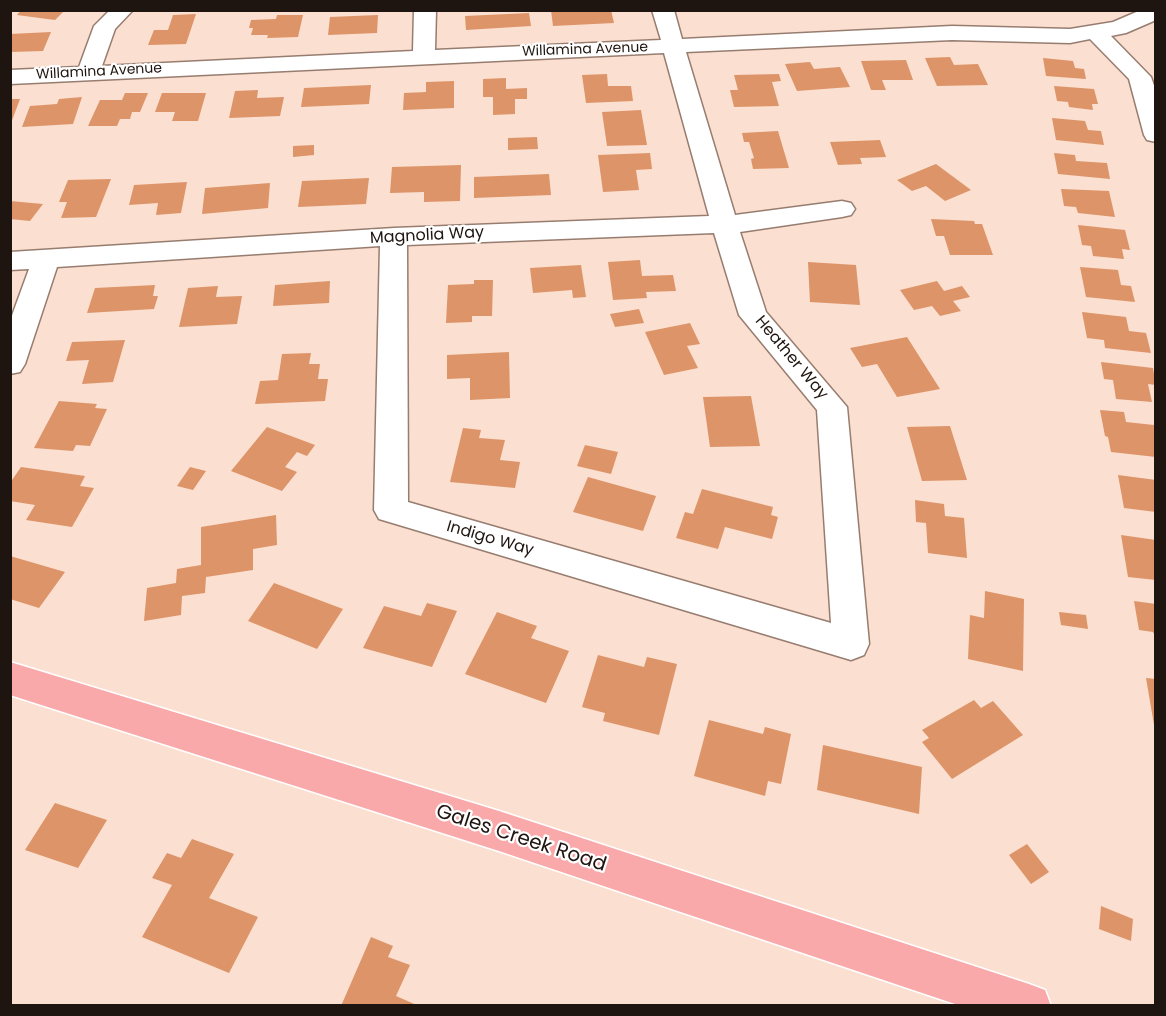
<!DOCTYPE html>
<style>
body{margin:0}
#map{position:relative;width:1166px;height:1016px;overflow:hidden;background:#fbdfd0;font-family:Poppins,sans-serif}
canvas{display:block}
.frame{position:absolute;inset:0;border:12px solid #1f1510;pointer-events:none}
</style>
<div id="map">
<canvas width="1166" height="1016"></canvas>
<div class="frame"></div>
</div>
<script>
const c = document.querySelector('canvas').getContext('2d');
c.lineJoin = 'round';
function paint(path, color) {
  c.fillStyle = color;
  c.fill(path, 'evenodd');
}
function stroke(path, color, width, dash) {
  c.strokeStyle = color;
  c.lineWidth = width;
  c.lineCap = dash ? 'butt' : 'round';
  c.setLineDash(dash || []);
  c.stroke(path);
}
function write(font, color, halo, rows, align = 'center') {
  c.font = font + ' Poppins,sans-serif';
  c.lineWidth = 4.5;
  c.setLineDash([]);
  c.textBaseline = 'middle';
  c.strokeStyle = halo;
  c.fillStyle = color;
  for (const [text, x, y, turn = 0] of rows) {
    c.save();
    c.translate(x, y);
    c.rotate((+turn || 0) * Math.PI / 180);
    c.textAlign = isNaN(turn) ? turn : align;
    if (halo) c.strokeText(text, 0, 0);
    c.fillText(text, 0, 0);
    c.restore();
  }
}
const building = new Path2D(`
 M21,10h44l-10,10 -38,-5z
 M551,10h60l3,13 -61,3z
 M529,13l2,13 -65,4 -1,-14z
 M196,14l-10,30 -38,1 6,-15h14l5,-15z
 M277,15h26l-5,22 -31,1 1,-3h-17l2,-7h-4l2,-8 25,-1z
 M378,15l-1,18 -49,2 2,-18z
 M51,32l-8,19 -33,1v-18z
 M950,57l4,8 24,-1 10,21 -51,1 -12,-28z
 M1043,58l30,3 2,7 9,1 2,10 -40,-3z
 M906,60l7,20h-31l4,10h-15l-10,-29z
 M810,62l4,7 26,-2 10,20 -53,4 -12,-27z
 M607,74l1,12h23l2,15 -47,2 -4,-28z
 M779,74l2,7 -9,1 7,24 -45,1 -4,-17h8l-4,-15z
 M506,78v11l21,-1v11h-12v15l-22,1v-18h-10v-18z
 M454,81v27l-51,2 1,-17 22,-1v-10z
 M371,85l-2,19 -68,3 3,-19z
 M1054,86l40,3 4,15h-6l1,6 -24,-3 -1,-5 -11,-1z
 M258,90l-1,8 27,-1 -4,19 -51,2 6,-27z
 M125,93h23l-8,19h-8l-2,7h-10l-3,7h-29l12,-26h22z
 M162,93h44l-8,28h-26l3,-9h-20z
 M82,97l-9,27 -51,3 8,-21 27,-2 2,-5z
 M10,99h10l-9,24h-1z
 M641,110l6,35 -40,1 -5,-34z
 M1052,118l33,3 3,9 13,1 3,14 -48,-5z
 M778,131l11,37 -36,1 -2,-10 3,-1 -5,-16h-5l-2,-9z
 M537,137l1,12 -30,1v-12z
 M880,140l6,17 -26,1 2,6 -24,1 -8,-23z
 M314,145v10l-21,2v-11z
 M650,153l2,16 -16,1 3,20 -36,2 -5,-37z
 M1054,153l21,2 1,6 31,2 3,16 -52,-5z
 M936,164l35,26 -26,11 -19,-15 -14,5 -15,-11z
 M461,165l-1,36 -36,1v-10l-34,1 2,-26z
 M549,174l2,21 -77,3v-21z
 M369,178l-3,26 -68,3 4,-26z
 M111,179l-15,38 -35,1 6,-16h-8l9,-22z
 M187,182l-6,31 -25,2 2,-12 -29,2 5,-20z
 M270,183l-2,25 -66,6 3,-26z
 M1061,189l48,2 6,26 -37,-4 -2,-6 -12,-1z
 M10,201l33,3 -13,17 -20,-2z
 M931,219l43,2 1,3h7l11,31h-43l-6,-19h-8z
 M1078,225l47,5 5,20 -8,-1 2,10 -31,-3 -2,-10 -9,-1z
 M640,260l2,16 31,-1 3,16 -30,1 1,6 -34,2 -5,-38z
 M808,262l48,3 4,40 -50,-3z
 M581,265l5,32 -13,1 -1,-8 -39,3 -3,-25z
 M1080,267l38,3 3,15 10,1 4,16 -49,-5z
 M474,280h19l-1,36h-20v6l-26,1 2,-38 26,-1z
 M330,281l-1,22 -56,3 2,-21z
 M937,281l7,10 18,-5 8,11 -17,4 8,10 -21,5 -8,-10 -18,4 -14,-20z
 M155,285l-2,11h5l-4,13 -67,4 8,-25z
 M218,286l-2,11 26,-1 -5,28 -58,3 9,-39z
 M639,309l5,14 -29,4 -5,-13z
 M1082,312l44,5 3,14 17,2 5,20 -46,-5 -1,-8 -17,-2z
 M690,323l10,21 -13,2 11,22 -34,7 -19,-43z
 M907,337l33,52 -43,8 -20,-33 -15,3 -12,-19z
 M125,340l-12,42 -31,2 7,-24 -23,1 6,-19z
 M509,352l1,46 -40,2v-22l-23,1v-24z
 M311,353l-2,11h11l-2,15h10l-3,22 -70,3 5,-23 18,-1 4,-26z
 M1101,362l52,6 3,17 -8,-1 4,18 -36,-3 -3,-19 -9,-1z
 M751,396l9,50 -50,1 -7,-50z
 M59,401l38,3 -2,4 12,1 -17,37 -14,-1 -3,6 -39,-3z
 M1100,410l24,2 2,10 28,3 2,32 -45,-5 -3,-15 -3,-1z
 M950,426l17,54 -45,1 -15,-54z
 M267,427l48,18 -8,11 -10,-4 -12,15 12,5 -15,19 -51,-20z
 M463,428l18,2 -2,8 26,2 -5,20 20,2 -5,26 -65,-6z
 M585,445l33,7 -7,22 -34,-8z
 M21,467l64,9 -5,10 14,2 -22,39 -46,-7 9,-15 -25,-4v-18z
 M190,467l16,4 -13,19 -16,-4z
 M1118,475l38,5v32l-32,-4z
 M588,477l68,19 -13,35 -70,-19z
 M702,489l71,18 -2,8 7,2 -6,22 -47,-12 -7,22 -42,-11 9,-26 8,2z
 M915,500l29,4 1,12 19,2 3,40 -39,-5 -2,-30 -10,-1z
 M276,515l1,30 -24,4v21l-47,7 -1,16 -23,3 -1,19 -37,6 3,-33 29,-5 1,-14 24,-4v-38z
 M1121,535l35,5v40l-28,-3z
 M10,556l55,16 -26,36 -29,-9z
 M274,583l69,26 -26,40 -69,-28z
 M985,591l39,8 -1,72 -55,-12 2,-44 14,3z
 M1134,601l22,3v34l-3,-6 -14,-2z
 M427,603l30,8 -25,56 -69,-19 21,-42 37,10z
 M497,612l40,14 -6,12 38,13 -23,52 -81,-29z
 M1059,612l27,3 2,14 -27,-4z
 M598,655l46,12 3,-10 30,7 -18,71 -56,-14 2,-8 -23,-6z
 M1146,678l10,1v46h-2z
 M974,700l7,8 12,-7 30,34 -71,44 -30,-37 7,-4 -7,-8z
 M709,720l54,14 2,-7 26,7 -10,50 -13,-3 -3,15 -71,-20z
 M823,745l99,22 -3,47 -102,-24z
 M55,803l52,17 -29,48 -53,-18z
 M192,839l42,15 -25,44 49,19 -29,56 -87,-36 30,-52 -20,-7 15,-25 14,5z
 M1027,844l22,28 -18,12 -22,-29z
 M1101,906l32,13 -2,22 -32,-12z
 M371,937l22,9 -5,11 22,8 -14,31 23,10h-78z`);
const minor = new Path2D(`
 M110,10h23l-18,19 -13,37 311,-15 1,-41h22l-1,40 226,-10 -9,-30h22l8,29 270,-13 118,3 43,-7 28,-12h15v10l-30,13 -15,3 40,41 5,14v51l-9,-2 -3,-5 -15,-56 -39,-40 -20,4 -118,-3 -266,12 49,163 107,-14 9,2 4,6 -4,6 -9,2 -102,15 26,80 81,95 22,237 -5,11 -13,5 -472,-141 -5,-9 6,-264 -323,21 -32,97 -5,8 -10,2v-53l19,-52 -19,1v-18l384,-24 315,-12 -45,-163 -654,31v-14l69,-3 15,-41zM714,233l25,82 78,95 14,213 -423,-121 -1,-257z`);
const major = new Path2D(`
 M10,662l489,149 530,173 16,6 6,16h-90l-462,-155 -489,-156z`);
const farStreetnames = [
 ["Willamina Avenue",585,50,-2],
 ["Willamina Avenue",99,72,-3]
];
const streetNames = [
 ["Magnolia Way",427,236,-3],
 ["Heather Way",791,358,50],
 ["Indigo Way",490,539,16]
];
const nearStreetnames = [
 ["Gales Creek Road",521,839,18]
];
paint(building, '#dd9468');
stroke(minor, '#977d70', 3);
stroke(major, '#fff', 3);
paint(minor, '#fff');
paint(major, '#faa9aa');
write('14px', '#1f1510', '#fff', farStreetnames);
write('16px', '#1f1510', '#fff', streetNames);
write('20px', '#1f1510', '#fff', nearStreetnames);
</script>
